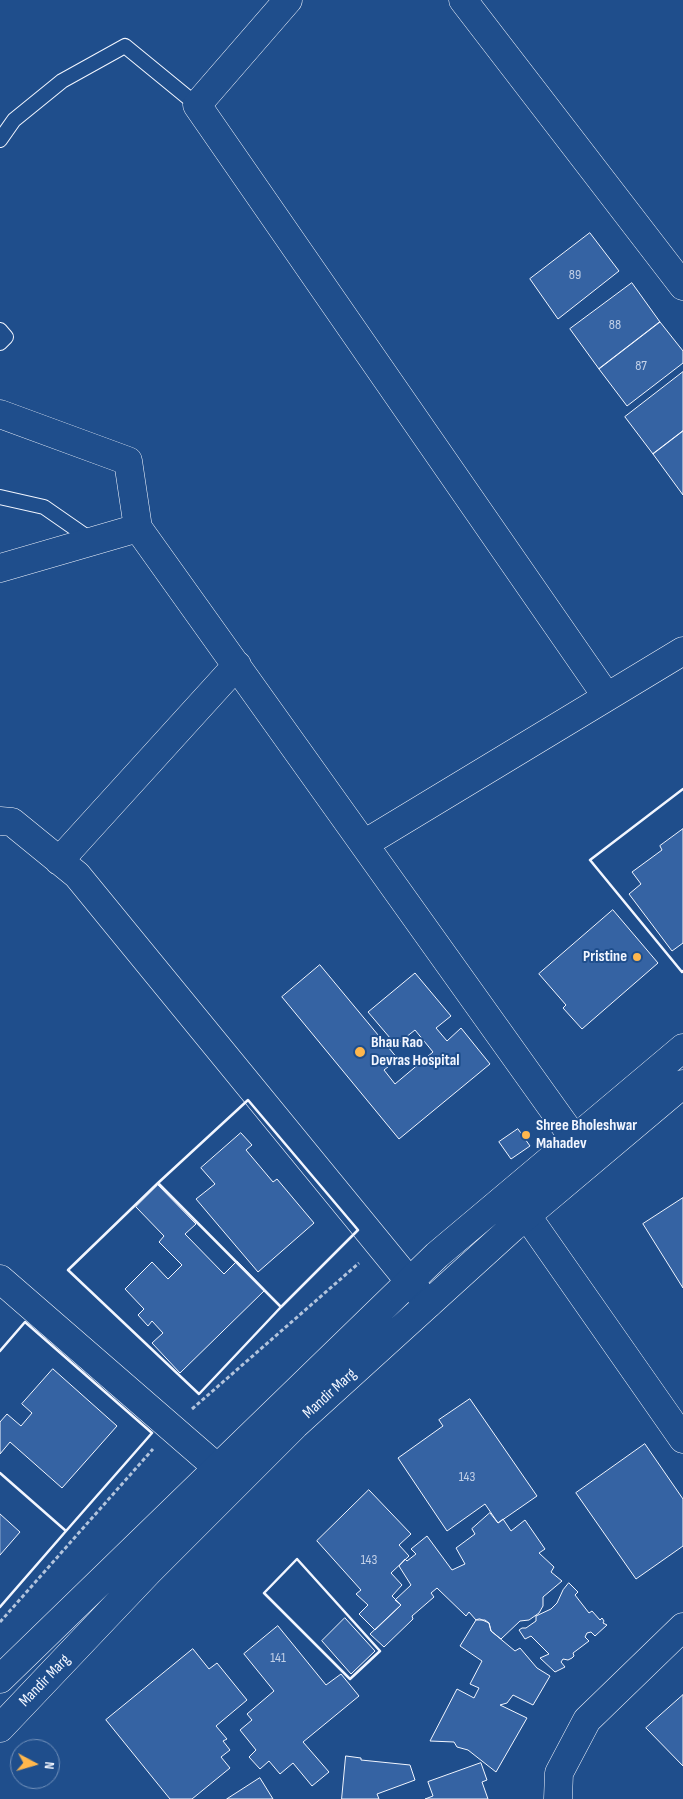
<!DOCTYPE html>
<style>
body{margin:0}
#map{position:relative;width:683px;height:1799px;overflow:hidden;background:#1f4e8c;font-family:"Sofia Sans Condensed",sans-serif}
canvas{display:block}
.north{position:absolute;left:10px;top:1739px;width:50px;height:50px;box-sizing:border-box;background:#1f4e8c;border:1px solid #7391ba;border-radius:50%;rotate:96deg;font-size:14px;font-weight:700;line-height:20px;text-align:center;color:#f2f6ff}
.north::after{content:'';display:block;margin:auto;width:18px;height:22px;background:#ffb74d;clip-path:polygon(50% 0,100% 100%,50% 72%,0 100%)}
</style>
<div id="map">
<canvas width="683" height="1799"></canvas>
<div class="north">N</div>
</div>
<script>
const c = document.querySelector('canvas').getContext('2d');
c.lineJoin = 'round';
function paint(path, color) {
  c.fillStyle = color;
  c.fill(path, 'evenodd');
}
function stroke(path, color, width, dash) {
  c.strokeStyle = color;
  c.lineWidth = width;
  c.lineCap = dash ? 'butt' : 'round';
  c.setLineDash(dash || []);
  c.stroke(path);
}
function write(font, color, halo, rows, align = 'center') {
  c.font = font + ' "Sofia Sans Condensed",sans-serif';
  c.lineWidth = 4;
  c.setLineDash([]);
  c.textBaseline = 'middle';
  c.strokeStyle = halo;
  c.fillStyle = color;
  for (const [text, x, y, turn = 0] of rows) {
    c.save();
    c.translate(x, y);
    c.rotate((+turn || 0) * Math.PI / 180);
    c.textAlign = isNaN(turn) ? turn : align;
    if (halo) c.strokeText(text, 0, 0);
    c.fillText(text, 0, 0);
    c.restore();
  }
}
const building = new Path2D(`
 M590,233l29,38 -61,48 -28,-40z
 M632,283l28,39 -61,47 -29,-40z
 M660,322l23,29v12l-56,43 -28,-37z
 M683,372v59l-30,23 -28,-37z
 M683,431v64l-30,-41z
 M683,829v114l-11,8 -43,-57 12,-10 -9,-12 30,-22 -2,-4z
 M613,910l45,53 -76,66 -19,-21 3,-3 -27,-31z
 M320,965l78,94 -14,11 11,14 38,-32 -18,-22 -19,15 -28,-33 47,-39 36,43 -15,12 11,13 14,-13 29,36 -91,75 -117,-142z
 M518,1129l12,17 -19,13 -12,-17z
 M241,1133l11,12 -6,5 27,32 4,-3 37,44 -56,49 -62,-73 19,-15 -14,-16z
 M158,1185l38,39 -11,10 39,40 13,-13 28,29 -85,83 -28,-30 11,-10 -11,-12 -4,5 -10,-11 6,-6 -19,-20 27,-27 16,17 14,-14 -23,-23 5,-6 -28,-29z
 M683,1198v90l-40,-64z
 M53,1369l64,57 -55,62 -52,-46 -10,12v-32l7,-8 14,12 11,-13 -10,-9z
 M470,1399l67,97 -39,27 -13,-19 -38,27 -49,-73 45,-32 -4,-6z
 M645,1444l38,55v47l-47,33 -60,-86z
 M369,1490l42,44 -12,11 10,11 -18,17 11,12 -10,11 9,9 -26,25 -16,-16 9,-9 -12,-11 5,-4 -44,-49z
 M490,1513l8,10 5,-4 8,12 14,-11 20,29 -6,4 15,14 -3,5 11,9 -19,16v9l-4,7 -10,7 -9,1 -19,18 -10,-8 -2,-8 -4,-3h-9l-7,-8 -3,4 -29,-28 -6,5 3,4 -22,19 1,3 -29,28 -14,-13 31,-29 -6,-5 16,-15 -12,-19 6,-7 2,2 9,-7 -5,-5 16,-13 25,34 13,-6 -9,-16 19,-14 -3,-5z
 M0,1514l20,18 -20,23z
 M569,1583l9,9 -3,3 14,18 3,-2 8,9 2,-2 2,3 -1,2 4,2 -12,11 -4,-4 -4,1 -2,4 4,4 -16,12 1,3 -2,2 -4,2 -5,-1 -2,3 4,5 -10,5 -15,-14 9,-4 -18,-18 -6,3 -6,-9 3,-2h4l10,-7v-5l15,-7 6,-6 6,-13z
 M345,1618l30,33 -24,23 -29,-33z
 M480,1619l9,4 2,8 24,20 5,-3 17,20 13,8 -17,29 -20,-10 -6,8 -7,2 27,13 -31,54 -28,-22 -11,-3 -3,-5 -24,-1 27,-52 17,9 5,-10 -9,-4 12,-23 -22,-15 16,-26z
 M278,1626l48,59 15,-11 18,22 -56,46 26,30 -17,14 -19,-23 -13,11 -11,-13 -9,8 -11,-12 7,-7 -16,-20 12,-10 -5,-6 27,-23 -30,-37z
 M193,1649l16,20 8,-6 30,37 -31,26 11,13 -4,2 7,9 -9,7 9,11 -38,31h-22l-64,-79z
 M683,1695v71l-37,-38z
 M346,1756l15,2v2l49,5 5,15 -38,14 2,5h-37z
 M481,1763l6,17 -5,2 6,17h-63l8,-3 -5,-14z
 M260,1778l13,21h-46z`);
const path = new Path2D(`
 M192,1409l167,-146
 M0,1622l153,-173`);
const service = new Path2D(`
 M0,140l14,-20 48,-39 63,-35 72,59
 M0,330l6,7 -6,6
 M0,497l44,10 49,34`);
const minor = new Path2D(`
 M288,0l-91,105 410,592
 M463,0l220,286
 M0,414l128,47 10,67 450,630
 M0,568l138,-40
 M0,821l12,1 65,53 351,429
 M364,844l319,-193
 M59,861l178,-196
 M513,1196l170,243
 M0,1279l235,204
 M558,1799l1,-26 28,-53 96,-93`);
const secondary = new Path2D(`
 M0,1679l437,-424 246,-207
 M0,1728l149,-157 146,-146 217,-197 171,-144`);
const wall = new Path2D(`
 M683,789l-93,71 92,112 1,-1
 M248,1100l110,130 -77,77 -123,-124z
 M158,1183l123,124 -82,87 -131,-124z
 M0,1351l25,-29 127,111 -86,98 -66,-58
 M297,1559l83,92 -30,28 -86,-86z
 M0,1607l66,-76`);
const markers = [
 [637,957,5,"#ffb74d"],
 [360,1052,6,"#ffb74d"],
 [526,1135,5,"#ffb74d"]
];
const numberNames = [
 ["89",575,275],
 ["88",615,325],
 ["87",641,366],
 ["143",467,1477],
 ["143",369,1560],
 ["141",278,1658]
];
const poiNames = [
 ["Pristine",627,957,"right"],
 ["Bhau Rao",371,1043],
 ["Devras Hospital",371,1061],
 ["Shree Bholeshwar",536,1126],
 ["Mahadev",536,1144]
];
const streetNames = [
 ["Mandir Marg",330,1394,-42],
 ["Mandir Marg",45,1681,-46]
];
paint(building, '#3563a3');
stroke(building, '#f2f6ff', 1);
stroke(service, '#f2f6ff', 16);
stroke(minor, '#f2f6ff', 29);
stroke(secondary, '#f2f6ff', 29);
stroke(path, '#b3c4dc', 3, [4, 2.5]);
stroke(service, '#1f4e8c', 14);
stroke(minor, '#1f4e8c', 28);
stroke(secondary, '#1f4e8c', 28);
stroke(wall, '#f2f6ff', 2.5);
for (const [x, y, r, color] of markers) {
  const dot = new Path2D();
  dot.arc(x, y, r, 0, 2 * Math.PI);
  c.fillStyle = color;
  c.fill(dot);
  stroke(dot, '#1f4e8c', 2);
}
write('14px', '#c3d1e8', null, numberNames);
write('bold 16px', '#f2f6ff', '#1f4e8c', poiNames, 'left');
write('16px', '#f2f6ff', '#1f4e8c', streetNames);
</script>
